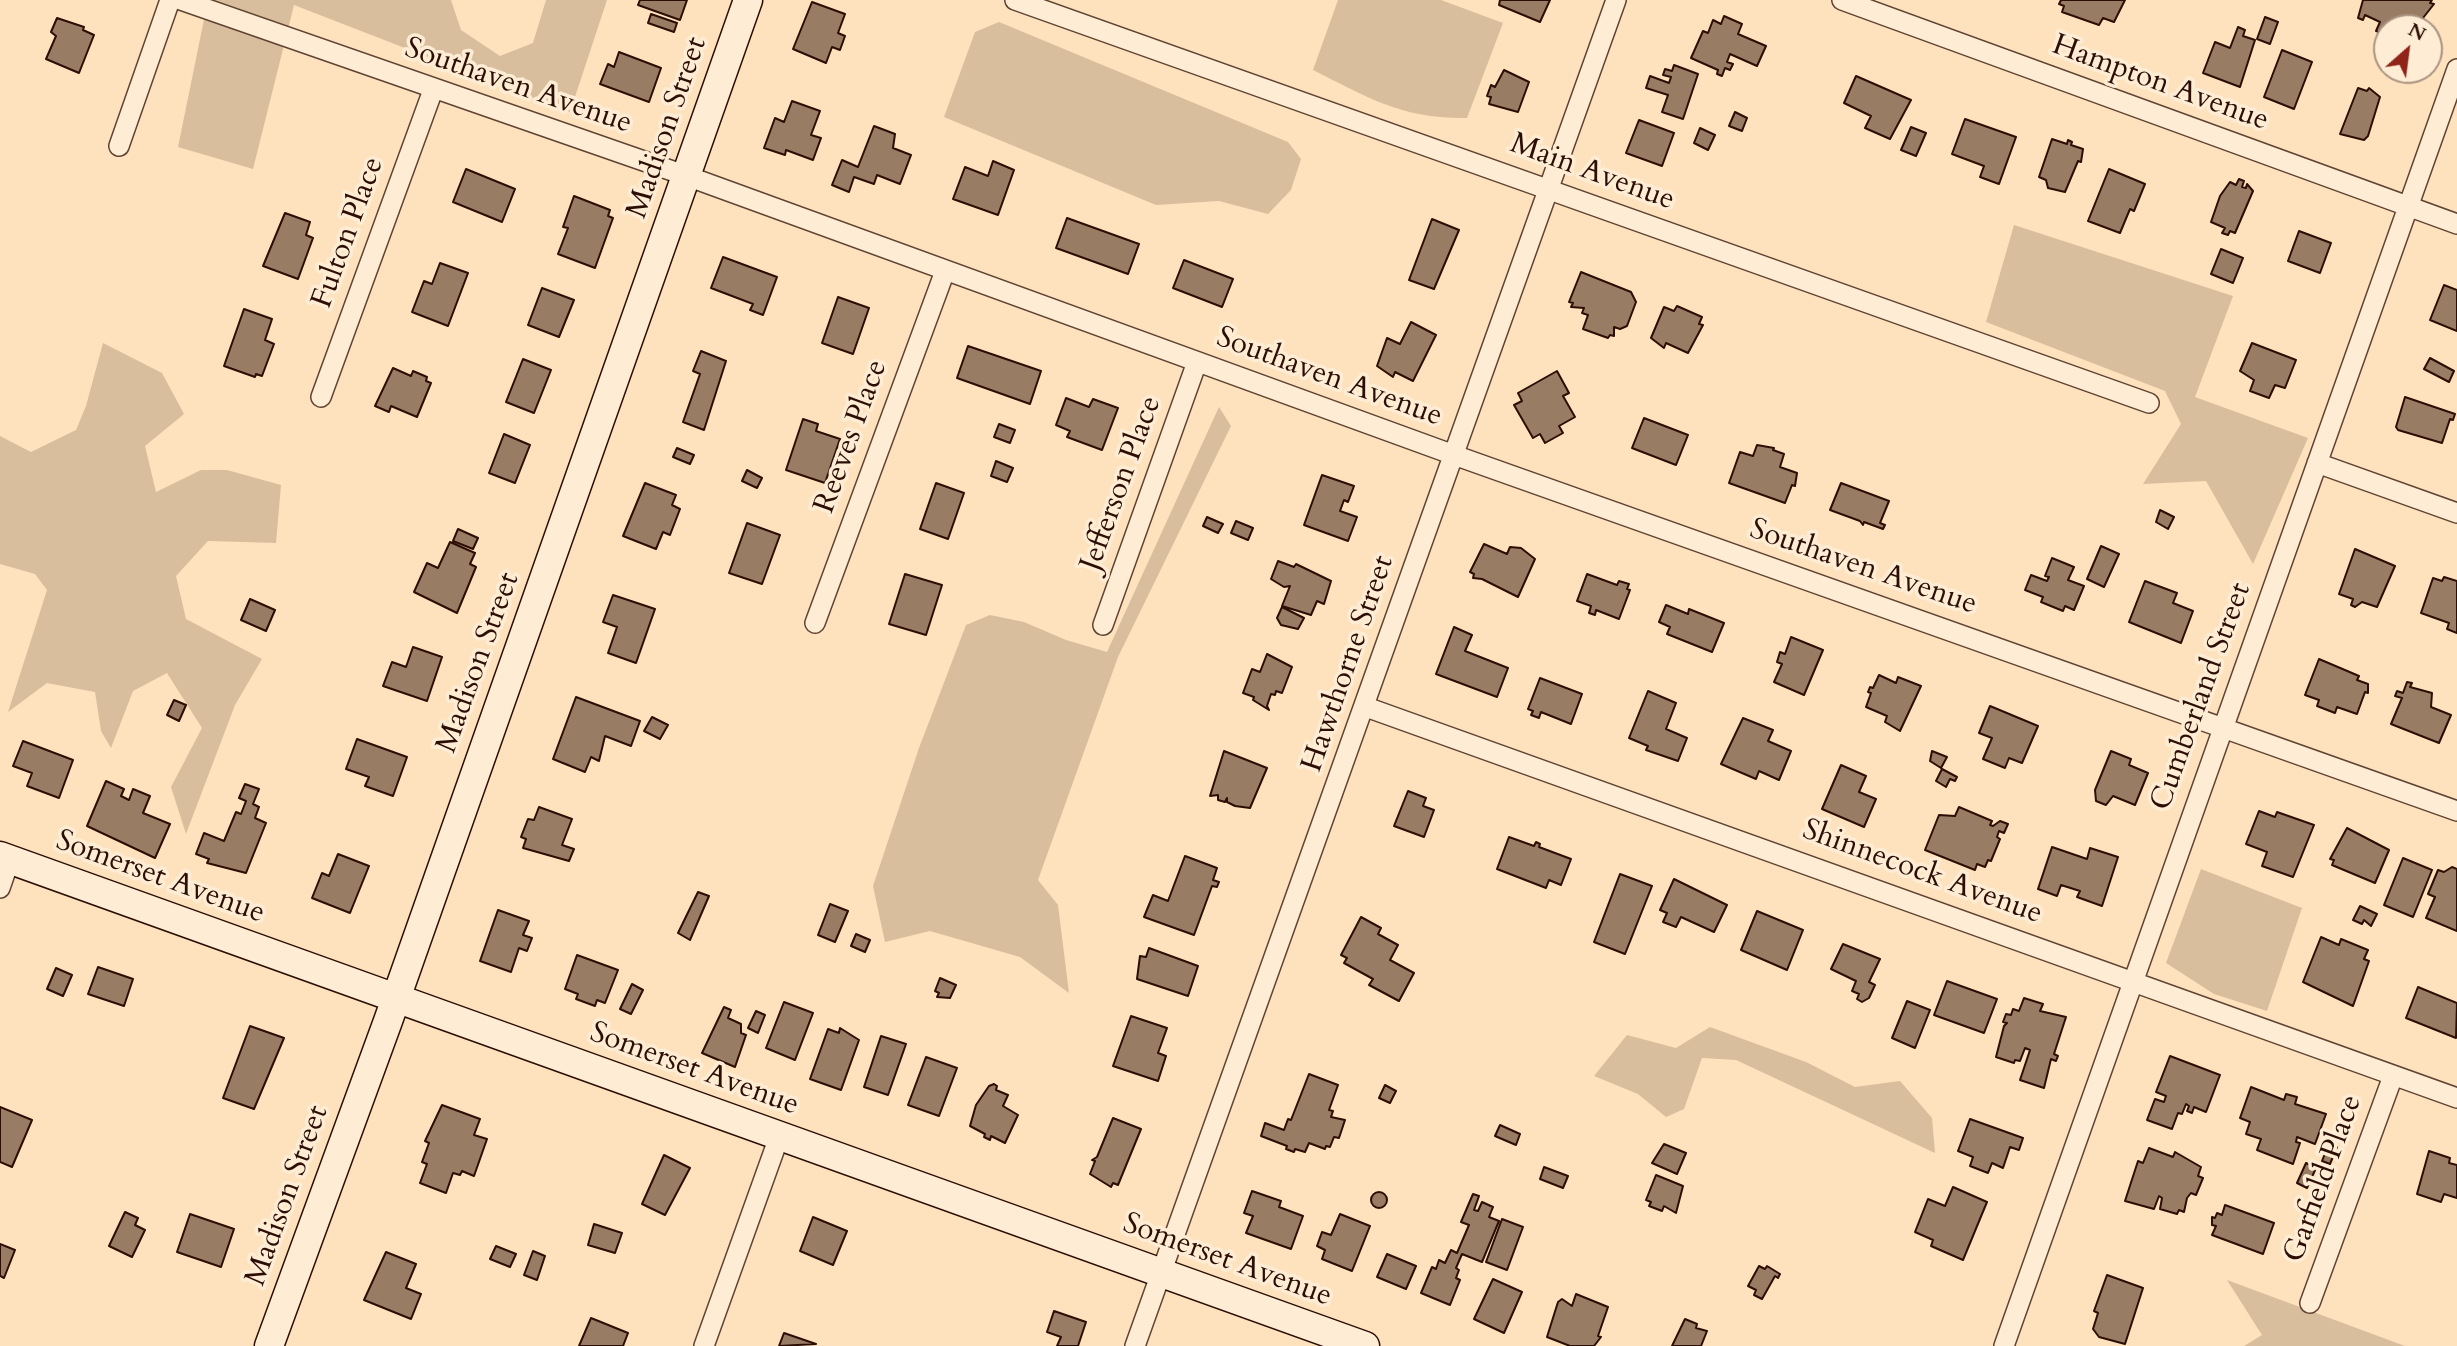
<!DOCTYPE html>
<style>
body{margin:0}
#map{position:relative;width:2457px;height:1346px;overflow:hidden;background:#fde2bd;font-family:Cardo,serif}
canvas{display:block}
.north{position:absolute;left:2373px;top:14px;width:70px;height:70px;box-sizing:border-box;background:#feecd4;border:2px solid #aa9381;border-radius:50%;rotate:28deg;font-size:19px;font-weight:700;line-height:28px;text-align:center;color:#2c0e04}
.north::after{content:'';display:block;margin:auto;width:24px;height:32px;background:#8f2418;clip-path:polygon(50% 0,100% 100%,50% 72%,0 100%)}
</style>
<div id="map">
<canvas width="2457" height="1346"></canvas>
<div class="north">N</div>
</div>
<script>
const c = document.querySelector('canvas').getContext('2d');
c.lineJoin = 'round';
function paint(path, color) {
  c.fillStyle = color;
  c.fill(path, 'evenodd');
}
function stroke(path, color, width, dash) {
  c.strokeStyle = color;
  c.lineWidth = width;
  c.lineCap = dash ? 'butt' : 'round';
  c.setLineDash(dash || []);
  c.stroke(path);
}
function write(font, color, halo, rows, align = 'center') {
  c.font = font + ' Cardo,serif';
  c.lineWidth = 7;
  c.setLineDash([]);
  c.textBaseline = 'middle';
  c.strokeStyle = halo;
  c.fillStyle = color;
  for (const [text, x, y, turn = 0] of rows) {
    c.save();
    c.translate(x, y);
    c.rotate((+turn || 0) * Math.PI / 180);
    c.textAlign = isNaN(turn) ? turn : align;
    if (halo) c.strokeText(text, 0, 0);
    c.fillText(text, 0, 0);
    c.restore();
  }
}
const green = new Path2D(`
 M208,0h243l10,30 39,26 33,-13 13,-43h61l-37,112 -276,-107 -41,164 -75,-22z
 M1338,0h103l62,23 -36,95c-65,1 -98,-20 -154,-48z
 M999,22l289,120 13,17 -10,31 -23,24 -49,-13 -63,4 -212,-88 31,-85z
 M2014,225l219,71 -38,101 113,41 -55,126 -47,-83 -63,3 38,-60 -16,-33 -179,-69z
 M103,343l59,30 22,41 -39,32 11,46 45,-22h26l54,15 -5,58 -68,-2 -32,35 10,43 76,40 -27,46 -49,129 -15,-47 31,-59 -35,-55 -34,18 -22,57 -10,-17 -6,-39 -48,-9 -39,29 39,-122 -12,-16 -35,-10v-128l31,16 45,-22 10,-24z
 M1219,407l12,19 -113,231 -80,223 20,25 11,88 -49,-36 -90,-26 -45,11 -12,-56 46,-138 47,-123 24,-10 34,7 42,18 41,12z
 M2201,869l101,39 -35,103 -53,-17 -48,-31z
 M1710,1027l96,35 49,25 45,-6 32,37 3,35 -199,-93 -34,-2 -18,51 -18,8 -28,-23 -44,-18 33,-41 49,13z
 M2227,1280l178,66h-161l18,-11z`);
const building = new Path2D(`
 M640,0h47l-7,20 -42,-15z
 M1500,0h50l-10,22 -41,-17z
 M2061,0h64l-11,22 -11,-4 -4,7 -37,-13 2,-6 -5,-2z
 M2363,0h69l-2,3 4,1 -11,14 -4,8 3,2h-35l-5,5 -6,-2 4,-9 -15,-7 -2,5 -5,-2z
 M812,2l33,12 -7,19 7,3 -5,14 -8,-3 -6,16 -33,-14z
 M651,14l26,9 -3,9 -26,-9z
 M1724,16l18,8 -4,10 28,12 -9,20 -27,-12 -3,8 6,2 -3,6 -5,-2 -3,8 -5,-2 1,-4 -27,-12 12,-27 5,2 5,-13 8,4z
 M2265,17l13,5 -8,22 -13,-5z
 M57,18l27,9 -1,3 11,5 -15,38 -33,-14 10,-23 -5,-4z
 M2238,27l7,3 -2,6 12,4 -15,47 -37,-14 12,-31 15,6z
 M2282,50l30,12 -18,47 -30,-12z
 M619,52l42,16 -12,34 -49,-18 8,-20 6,3z
 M1674,65l24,9 -15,45 -21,-7 6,-17 -22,-7 4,-12 19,7 2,-6 -8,-2 2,-6 7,2z
 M1504,70l25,12 -11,30 -29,-8 2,-7 -4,-1 4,-11 4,2z
 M1856,76l55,24 -21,39 -25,-11 6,-12 -27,-13z
 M2358,88l9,3 2,-3 11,9 -12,39 -4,4 -24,-6z
 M792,101l28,10 -9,24 10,3 -8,22 -27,-10 -1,5 -21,-7 11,-30 9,4z
 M1735,112l12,6 -5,13 -13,-5z
 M1965,119l51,18 -17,47 -19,-7 4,-11 -32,-12z
 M1639,120l35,13 -12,33 -36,-13z
 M874,126l21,8 -2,14 18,7 -11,29 -23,-9 -3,9 -20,-7 -5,15 -17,-7 10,-25 16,7z
 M1911,127l15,6 -10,23 -15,-6z
 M1700,128l15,7 -7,15 -14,-7z
 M2052,139l15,5 1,-4 4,2 -1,3 12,4 -2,13 -3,-1 -13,31 -17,-4 -2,-8 -7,-3z
 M993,161l21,9 -16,45 -45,-16 12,-32 23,9z
 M466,169l49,20 -13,33 -49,-20z
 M2109,169l36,15 -11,27 -4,-2 -10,24 -32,-12z
 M2239,179l5,2 -2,6 4,1 1,-4 6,7 -18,42 -5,-2 -2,4 -6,-2 3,-5 -14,-6 9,-26 10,-14 6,3z
 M574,196l36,14 -2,6 5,2 -18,50 -37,-14 10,-26 -5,-1z
 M285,213l25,9 -4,13 7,3 -15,41 -35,-13z
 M1067,218l72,26 -11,30 -72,-26z
 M1432,219l27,11 -25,59 -25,-9z
 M2299,231l32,12 -11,30 -32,-12z
 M2221,249l22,9 -10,25 -22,-9z
 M723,257l54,20 -14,38 -13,-5 3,-6 -42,-16z
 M1184,260l49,19 -11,28 -49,-19z
 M440,263l28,10 -20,53 -36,-14 12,-31 8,3z
 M1581,272l50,20 5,10 -9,24 -7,3 -6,-2v9l-4,-1 -2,3 -25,-9 5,-14 -6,-2 2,-5 -13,-1 2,-4 -4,-1z
 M2444,285l13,5v41l-27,-11z
 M542,288l32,12 -15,37 -31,-12z
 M838,297l31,11 -16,46 -31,-11z
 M1677,306l25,11 -3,7 4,1 -15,28 -22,-10 -2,5 -13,-10 13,-31 10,4z
 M244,309l28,10 -7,21 9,4 -12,32 -6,-2 -1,3 -31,-11z
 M1411,322l25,13 -23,46 -18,-9 -2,5 -16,-11 10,-28 13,6z
 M2252,343l44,17 -11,28 -10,-3 -6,13 -19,-7 4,-11 -14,-9z
 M968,346l73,25 -11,33 -73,-26z
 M701,351l25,10 -22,69 -21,-8 17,-48 -7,-3z
 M2430,358l24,13 -5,11 -25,-13z
 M523,359l28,11 -17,43 -28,-11z
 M393,368l18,8 2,-5 14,6 -1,4 5,2 -14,34 -26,-11 -2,6 -14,-6z
 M1557,371l12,22 -6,3 12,21 -16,9 4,7 -18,10 -5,-9 -7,4 -19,-33 8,-4 -4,-8z
 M2405,397l50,17 -2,6 -3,-1 -8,24 -44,-13 -2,-3z
 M1066,398l23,9 4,-8 25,9 -16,42 -35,-13 3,-6 -14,-6z
 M1644,418l44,17 -12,30 -44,-17z
 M803,419l15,5 -2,7 24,8 -15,44 -39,-13z
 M999,424l16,6 -5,13 -16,-6z
 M504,434l26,11 -15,38 -26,-10z
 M1757,445l17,3 -1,2 11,4 -4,13 17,6 -2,13 -3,-1 -7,18 -56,-20 11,-31 13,4z
 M677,448l17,7 -4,9 -17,-7z
 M996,461l17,7 -6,14 -16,-6z
 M747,470l15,8 -5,10 -15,-7z
 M1322,475l32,11 -6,16 -4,-2 -4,11 17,6 -9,24 -44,-16z
 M645,483l31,12 -4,10 8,4 -10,26 -7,-3 -7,17 -33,-13z
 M936,483l28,10 -16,46 -28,-10z
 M1841,483l48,18 -9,22 5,2 -2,4 -19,-7 -1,3 -3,-4 -30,-11z
 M2160,510l14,7 -6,12 -12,-7z
 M1207,517l16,7 -5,9 -15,-7z
 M1236,521l17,7 -5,12 -17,-7z
 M747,523l33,12 -18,49 -33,-11z
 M458,529l20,9 -5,11 -20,-8z
 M450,542l25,11 -5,11 6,3 -19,46 -43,-21 13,-29 11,5z
 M1484,544l23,10 3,-7 11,1 14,11 -17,38 -36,-18 -9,-1 1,-4 -4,-2z
 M2101,546l18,8 -15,33 -17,-8z
 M2355,549l40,17 -18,41 -15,-5 -7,5 -4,-2 2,-6 -14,-5z
 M2052,558l22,9 -6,13 16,6 -10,24 -9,-4 -2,5 -22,-9 2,-5 -18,-7 6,-15 16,6 2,-4 -4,-1z
 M1278,561l16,6 2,-3 35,17 -7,23 -7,-3 -6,14 -29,-9 8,-20 -6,1 -13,-8z
 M905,574l37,11 -16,50 -37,-11z
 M1587,574l30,11 2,-4 10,3 -2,5 3,1 -11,29 -23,-9 -1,5 -6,-2 2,-7 -14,-5z
 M2444,577l13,4v52l-10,-4 2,-6 -28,-10 12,-35 9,3z
 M2145,581l32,12 -4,10 20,8 -12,32 -52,-21z
 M613,595l42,14 -19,54 -28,-10 9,-26 -14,-5z
 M250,599l25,11 -9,21 -25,-11z
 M1666,605l22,9 1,-5 35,14 -12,29 -45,-18 3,-7 -11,-5z
 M1282,607l22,11 -6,11 -17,-4 -4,-7z
 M1454,627l18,8 -7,16 43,17 -11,29 -61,-23z
 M1791,637l32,13 -19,45 -30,-13 8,-18 -5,-2 3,-10 5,2z
 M413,647l29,10 -15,44 -44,-15 9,-24 14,5z
 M1267,654l25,13 -10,26 -6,-2 -1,4 -4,-1 -4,12 2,4 -16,-10 1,-3 -11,-4 9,-24 8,3z
 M2319,659l40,17 -2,4 11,4v9l-3,-1 -8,22 -20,-7 -2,6 -18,-7 2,-6 -14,-5z
 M1879,675l17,8 2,-6 23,9 -21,45 -15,-9 2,-6 -21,-9 5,-14 -3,-1 2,-5 3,1z
 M1540,678l42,16 -11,30 -30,-12 -2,6 -8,-3 2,-4 -5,-2z
 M2407,682l5,1 -2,4 22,6 -1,14 20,8 -12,28 -48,-19 11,-26 -7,-2 2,-5 6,2z
 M1648,691l28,12 -10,26 21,9 -9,23 -32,-11 2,-4 -19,-8z
 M576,697l64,24 -9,25 -26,-10 -6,25 -8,-4 -6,15 -32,-13z
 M174,700l12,5 -7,16 -12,-6z
 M1990,706l48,20 -16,37 -13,-5 -4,10 -22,-9 9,-21 -13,-5z
 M652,717l16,8 -8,14 -16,-8z
 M1743,718l30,12 -5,11 23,10 -12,29 -20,-9 -3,8 -35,-15z
 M357,739l50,18 -14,39 -28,-10 4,-9 -23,-8z
 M23,741l50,19 -14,38 -32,-12 5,-13 -19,-7z
 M1224,751l43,17 -17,40 -15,-2 -8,-4v-4l-2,4 -7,-2v-5l-8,1z
 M1932,751l15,6 -6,11 -11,-7z
 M2111,751l20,8 -2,6 19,8 -13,32 -22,-9 -7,9 -10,-4 -1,-11z
 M1841,765l25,11 -7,16 17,7 -12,28 -42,-18z
 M1942,769l15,8 -2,4 -5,-2 -4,8 -10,-6z
 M106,781l18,8 -3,7 8,4 4,-11 17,7 -7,17 27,11 -15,34 -68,-32z
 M245,784l14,5 -6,15 6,3 -4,11 11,5 -20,50 -39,-10 2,-4 -13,-5 8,-21 20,8 12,-29 5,2 5,-13 -7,-3z
 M1408,791l18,7 -3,8 11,4 -10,27 -30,-11z
 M539,807l33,12 -10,26 12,4 -5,12 -46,-13 3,-9 -5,-2 7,-18 6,1z
 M1959,807l33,14 -2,4 3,1 7,-5 8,3 -4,9 -5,-2 -2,6 3,2 -9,22 -3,-1 -3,7 -8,-3 -2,6 -50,-20 14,-35 16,1z
 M2259,811l16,6 2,-5 37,13 -21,52 -31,-11 5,-14 -21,-8z
 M2347,828l42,22 -14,33 -43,-18 2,-5 -4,-1z
 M1509,837l25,9 2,-4 4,2 -1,3 32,12 -10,26 -12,-5 -3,8 -49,-19z
 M2052,847l35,12 3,-11 28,9 -16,49 -25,-9 3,-6 -19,-6 -4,11 -19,-7z
 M338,854l31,12 -19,47 -38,-15 10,-25 7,3z
 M1185,856l32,12 -4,12 6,2 -2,5 -5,-1 -18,49 -50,-18 9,-22 15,6z
 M2403,858l29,12 -19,47 -29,-12z
 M2452,867l5,2v62l-31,-13 9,-21 -7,-3 10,-24 6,2z
 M1620,874l32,12 -27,68 -31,-12z
 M1674,879l53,26 -13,27 -33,-15 -5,10 -13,-5 4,-9 -7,-3z
 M698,892l11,4 -19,44 -12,-7z
 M830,904l18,7 -13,31 -17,-7z
 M2360,906l17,8 -6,12 -7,-6 -2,4 -9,-4z
 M498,910l31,11 -6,14 9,3 -5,13 -8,-3 -8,24 -31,-11z
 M1757,911l46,19 -16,40 -46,-20z
 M1361,917l20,11 -3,6 20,11 -8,15 24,13 -15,28 -30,-16 4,-6 -29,-16 3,-5 -6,-3z
 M856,934l14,6 -5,12 -14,-6z
 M2321,937l18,8 2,-6 27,11 -4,9 5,2 -16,45 -50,-24z
 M1843,944l37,15 -11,23 6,3 -6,13 -7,4 -5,-3 2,-5 -7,-3 4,-10 -25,-12z
 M1149,948l49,18 -10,30 -51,-17 3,-23 6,1z
 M577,955l41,15 -13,33 -8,-3 -2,6 -19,-7 2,-5 -13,-5z
 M98,967l35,12 -9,27 -36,-12z
 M56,968l16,7 -9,21 -16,-7z
 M940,978l16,7 -6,13 -13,-1 2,-4 -4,-2z
 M1947,981l50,18 -13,34 -50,-18z
 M632,984l11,6 -12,24 -11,-5z
 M2418,987l39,16 -1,35 -50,-20z
 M2024,998l19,6 -3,7 26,6 -12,37 4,2 -2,5 -5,-2 -7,29 -24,-8 10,-30 -5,-2 -5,13 -5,-1 -1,3 -18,-6 8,-31 3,-3 -4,-1 3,-8 5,1 2,-6 6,2z
 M1907,1001l23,9 -15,38 -23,-10z
 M784,1002l29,11 -18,47 -29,-12z
 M724,1007l7,3 -3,8 13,6v9l5,2 -11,32 -33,-14z
 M756,1011l9,4 -7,18 -10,-5z
 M1131,1016l36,12 -9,25 8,3 -8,25 -45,-15z
 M250,1026l34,12 -30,71 -31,-11z
 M840,1028l19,12 -18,50 -31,-11 18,-50 11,4z
 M881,1036l25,8 -18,51 -24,-8z
 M2170,1056l50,19 -14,37 -12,-5 -2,6 -5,-2 2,-5 -3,-2 -4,10 -4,-1 -6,16 -25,-9 8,-21 9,3 2,-6 -10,-4z
 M926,1057l31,11 -18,48 -31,-11z
 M1309,1074l29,11 -9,25 4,1 -2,6 14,3 -6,18 -5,-1 -4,10 -4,-1 -1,3 -16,-6 -4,9 -10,-3 -1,3 -8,-3 1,-3 -26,-10 4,-13 19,7 4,-11 3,1z
 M994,1084l3,2 -1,4 12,5 -5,11 15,9 -13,28 -14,-7 -1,4 -6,-3 1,-3 -15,-8 6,-21 13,-19z
 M1385,1085l11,6 -6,12 -11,-5z
 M2251,1087l33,13 2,-6 11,3 -2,7 31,10 -11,30 -18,-7 -1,5 4,1 -7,21 -36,-14 4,-11 -15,-5 4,-12 -10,-4z
 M442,1105l38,14 -6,16 13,4 -13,37 -12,-5 -2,4 -7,-2 -7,20 -26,-10 7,-19 -5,-2 7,-19 -4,-2z
 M0,1107l32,13 -20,47 -12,-5z
 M1113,1118l28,11 -23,56 -5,-2 -2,4 -21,-13 5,-13 -3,-1 5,-3z
 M1970,1119l53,19 -4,12 -9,-3 -7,21 -11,-5 -4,10 -18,-7 3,-9 -15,-6z
 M1500,1125l20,9 -4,11 -21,-9z
 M2330,1141l7,6 -7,17 -8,-3z
 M1664,1144l22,9 -9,21 -25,-11z
 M2149,1148l24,9 2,-5 26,15 -3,9 5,2 -7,17 -5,-2 -4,5 -3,14 -5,-2 -2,4 -17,-5 2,-11 -3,-2 -5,13 -29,-8 13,-40 5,2z
 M2429,1151l21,7 -1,5 8,2v33l-13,-4 -3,8 -24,-8z
 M664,1155l26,13 -25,47 -23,-11z
 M2306,1163l10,5 -9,20 -10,-5z
 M1544,1167l24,9 -5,12 -23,-9z
 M1656,1175l27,11 -7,27 -12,-7 -2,5 -13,-5 2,-4 -5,-2z
 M1953,1187l34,15 -24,58 -32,-14 2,-6 -18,-8 13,-33 17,7z
 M1252,1191l29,10 -2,6 24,9 -12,33 -45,-16 7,-17 -9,-3z
 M1371 1200a8 8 0 1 1 16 0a8 8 0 1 1-16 0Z
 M1473,1194l6,2 -5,14 4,1 4,-9 11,5 -4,10 10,4 -17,41 -20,-8 -6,14 3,2 -3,8 4,2 -10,25 -29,-12 11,-26 4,2 3,-9 6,3 6,-13 6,3 12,-28 -8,-3z
 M2225,1205l49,18 -11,31 -51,-19 4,-9 -4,-1v-8l3,1 2,-5 5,2z
 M125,1212l13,6 -3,7 10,5 -13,27 -23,-11z
 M190,1214l44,15 -13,38 -44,-15z
 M1340,1214l30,12 -18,45 -30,-12 3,-9 -8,-4 5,-14 9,3z
 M813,1217l34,14 -14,34 -33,-14z
 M1502,1219l21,8 -16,43 -21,-8z
 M594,1224l28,9 -7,20 -27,-8z
 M0,1244l15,6 -11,28 -4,-2z
 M496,1246l20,8 -6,13 -20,-8z
 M533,1251l12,5 -8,24 -13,-5z
 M386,1252l30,12 -10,24 15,6 -10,25 -47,-19z
 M1387,1254l29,12 -10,23 -29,-12z
 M1759,1266l6,3 2,-3 13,8 -2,4 -3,-2 -13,23 -8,-4 2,-5 -8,-4z
 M2107,1275l36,13 -18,56 -26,-7 -6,-8 5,-16 -4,-2z
 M1493,1279l29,13 -18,41 -30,-14z
 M1576,1294l32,13 -10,29 3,1 -7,9h-24l-23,-9 11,-35 4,-3 10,7z
 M1054,1311l32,11 -8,24h-21l4,-9 -14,-5z
 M591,1318l37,15 -5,13h-44z
 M1685,1319l12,5 -1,4 11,3 -6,15h-29z
 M784,1333l32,11 -37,2z`);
const street = new Path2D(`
 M181,0l506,176 767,279 1003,356
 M1015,0l1134,403
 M1842,0l615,224
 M119,146l51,-146
 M321,397l112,-307
 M2317,463l140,50
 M815,623l130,-352
 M1103,625l94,-263
 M1366,707l1091,391
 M0,888l10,-29
 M2310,1303l83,-227
 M704,1346l75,-209
 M1135,1346l481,-1346
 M2004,1346l453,-1277`);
const secondary = new Path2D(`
 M0,856l1365,490
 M269,1346l119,-325 360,-1021`);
const streetNames = [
 ["Hampton Avenue",2160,84,20],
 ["Southaven Avenue",518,87,19],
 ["Madison Street",668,128,-71],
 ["Main Avenue",1592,173,20],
 ["Fulton Place",349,233,-70],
 ["Southaven Avenue",1329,378,20],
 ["Reeves Place",852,437,-70],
 ["Jefferson Place",1122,484,-70],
 ["Southaven Avenue",1863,568,19],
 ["Madison Street",479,663,-70],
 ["Hawthorne Street",1349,664,-71],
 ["Cumberland Street",2202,697,-70],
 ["Shinnecock Avenue",1922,873,20],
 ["Somerset Avenue",160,878,20],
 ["Somerset Avenue",694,1070,20],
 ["Garfield Place",2324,1179,-70],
 ["Madison Street",288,1196,-70],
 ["Somerset Avenue",1227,1261,20]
];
paint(green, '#d9be9e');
paint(building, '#997c64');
stroke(building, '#2c0e04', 2);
stroke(street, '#604332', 22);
stroke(secondary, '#2c0e04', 31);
stroke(street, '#feecd4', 19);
stroke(secondary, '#feecd4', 28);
write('30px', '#2c0e04', '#feecd4', streetNames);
</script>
